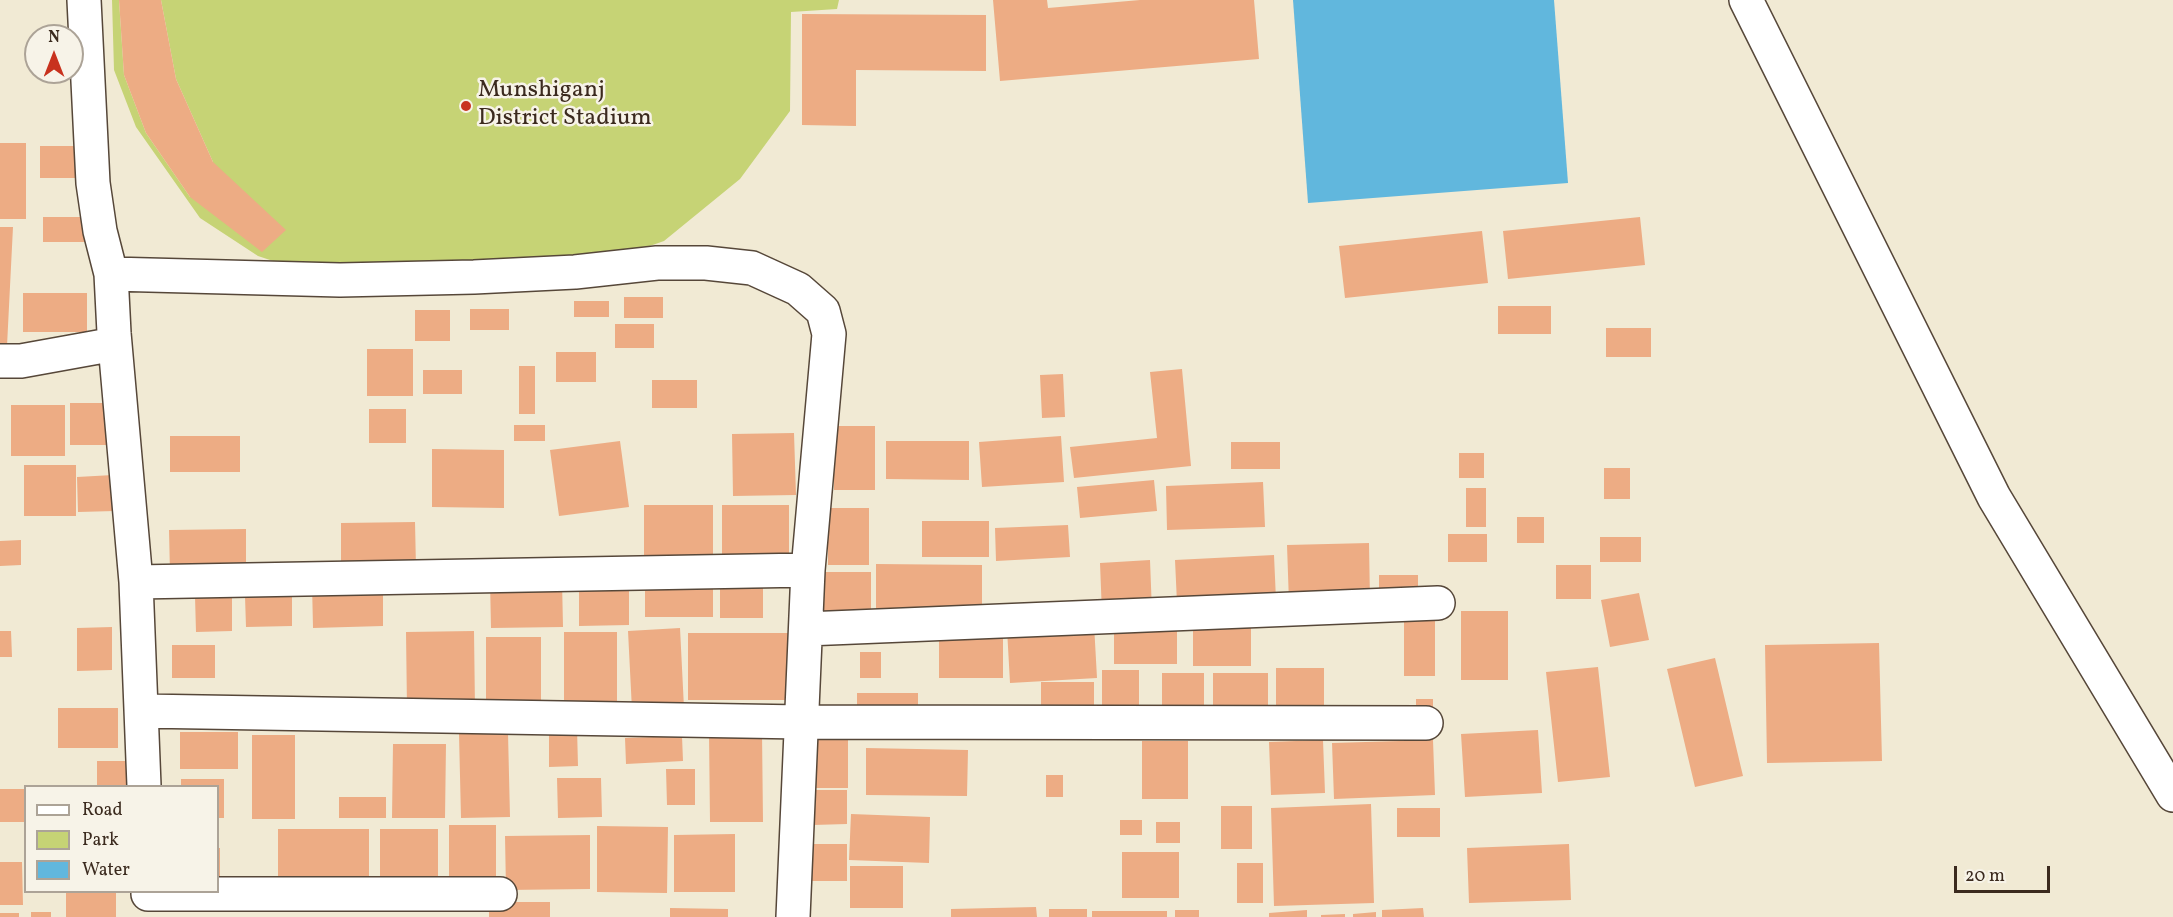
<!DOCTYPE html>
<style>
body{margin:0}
#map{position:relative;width:2173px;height:917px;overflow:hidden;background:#f1ead4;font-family:Vollkorn,serif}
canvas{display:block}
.legend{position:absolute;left:24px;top:785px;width:195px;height:108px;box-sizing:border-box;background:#f7f3e8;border:2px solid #aca397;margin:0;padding:8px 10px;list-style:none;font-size:18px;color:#3b2a1e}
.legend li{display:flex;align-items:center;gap:12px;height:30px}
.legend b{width:30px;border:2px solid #aca397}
.north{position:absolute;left:24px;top:24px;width:60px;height:60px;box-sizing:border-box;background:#f7f3e8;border:2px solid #aca397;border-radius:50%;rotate:0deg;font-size:16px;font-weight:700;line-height:24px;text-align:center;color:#3b2a1e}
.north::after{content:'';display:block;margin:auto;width:21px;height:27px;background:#c8321e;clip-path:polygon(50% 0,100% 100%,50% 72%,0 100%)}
.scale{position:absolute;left:1954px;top:866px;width:96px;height:27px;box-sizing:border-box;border:3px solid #3b2a1e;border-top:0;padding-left:8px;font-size:18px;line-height:21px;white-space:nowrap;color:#3b2a1e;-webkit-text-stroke:4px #f7f3e8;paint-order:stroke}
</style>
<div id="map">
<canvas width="2173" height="917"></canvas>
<ul class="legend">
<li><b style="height:8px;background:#fff"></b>Road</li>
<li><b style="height:16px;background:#c6d375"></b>Park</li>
<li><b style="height:16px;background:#61b7dd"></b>Water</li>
</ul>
<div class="north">N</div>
<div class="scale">20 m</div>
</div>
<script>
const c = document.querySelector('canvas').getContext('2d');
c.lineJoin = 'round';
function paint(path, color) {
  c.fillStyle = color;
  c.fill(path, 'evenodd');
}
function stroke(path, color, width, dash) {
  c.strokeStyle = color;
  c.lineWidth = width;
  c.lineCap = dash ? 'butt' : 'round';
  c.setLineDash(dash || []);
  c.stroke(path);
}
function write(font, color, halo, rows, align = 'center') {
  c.font = font + ' Vollkorn,serif';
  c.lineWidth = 5;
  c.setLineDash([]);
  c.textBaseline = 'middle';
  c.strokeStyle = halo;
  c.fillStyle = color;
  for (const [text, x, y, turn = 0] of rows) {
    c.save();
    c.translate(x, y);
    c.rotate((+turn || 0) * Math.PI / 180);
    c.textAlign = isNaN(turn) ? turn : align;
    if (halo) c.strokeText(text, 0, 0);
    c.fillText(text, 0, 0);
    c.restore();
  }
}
const green = new Path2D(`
 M112,0h7l5,75 22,58 44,64 23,-35 -37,-83 -15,-79h678l-2,9 -46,3 -1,99 -50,68 -76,62 -86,30 -254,7 -66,-22 -58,-38 -64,-91 -22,-57z`);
const water = new Path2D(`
 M1293,0h261l14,183 -260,20z`);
const building = new Path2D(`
 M119,0h42l15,79 37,83 73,68 -24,22 -72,-55 -44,-64 -22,-58z
 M993,0h54l1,8 92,-8h114l5,59 -259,22z
 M802,14l184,1v56l-130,-1v56l-54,-1z
 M0,143h26v76h-26z
 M40,146h48v32h-48z
 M43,217h45v25h-45z
 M1640,217l5,48 -137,14 -5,-48z
 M0,227h13l-6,119 -7,-1z
 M1482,231l6,52 -143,15 -6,-52z
 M23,293h64v39h-64z
 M624,297h39v21h-39z
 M574,301h35v16h-35z
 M1498,306h53v28h-53z
 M470,309h39v21h-39z
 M415,310h35v31h-35z
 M615,324h39v24h-39z
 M1606,328h45v29h-45z
 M367,349h46v47h-46z
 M556,352h40v30h-40z
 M519,366h16v48h-16z
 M1182,369l9,97 -117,12 -4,-31 87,-9 -7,-66z
 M423,370h39v24h-39z
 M1063,374l2,43 -23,1 -2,-43z
 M652,380h45v28h-45z
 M70,403h46v42h-46z
 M11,405h54v51h-54z
 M369,409h37v34h-37z
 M514,425h31v16h-31z
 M834,426h41v64h-41z
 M794,433l2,62 -63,1 -1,-62z
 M170,436h70v36h-70z
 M1061,436l3,46 -82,5 -3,-45z
 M620,441l9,66 -70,9 -9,-66z
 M886,441h83v39l-83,-1z
 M1231,442h49v27h-49z
 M432,449l72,1v58l-72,-1z
 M1459,453h25v25h-25z
 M24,465h52v51h-52z
 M1604,468h26v31h-26z
 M113,475l2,36 -37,1 -1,-35z
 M1154,480l3,31 -77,7 -3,-31z
 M1263,482l2,45 -98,3 -1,-44z
 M1466,488h20v39h-20z
 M644,505h69v55h-69z
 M722,505h67v55h-67z
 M828,508h41v57h-41z
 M1517,517h27v26h-27z
 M922,521h67v36h-67z
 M415,522l1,46h-75v-45z
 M1068,525l2,32 -74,4 -1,-33z
 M246,529v42l-76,2 -1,-43z
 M1448,534h39v28h-39z
 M1600,537h41v25h-41z
 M21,540v25l-21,1v-25z
 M1369,543l1,58 -81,2 -2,-58z
 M1274,555l2,45 -99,3 -2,-43z
 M1150,560l2,52 -50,2 -2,-51z
 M876,564l106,1v55h-106z
 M1556,565h35v34h-35z
 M811,572h60v41h-60z
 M1379,575h39v21h-39z
 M720,579h43v39h-43z
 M490,580h72l1,47 -72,1z
 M629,580v45l-50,1v-45z
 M383,581v45l-70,2 -1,-45z
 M645,581h68v36h-68z
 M1639,593l10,47 -39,7 -9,-47z
 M292,595v31l-46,1 -1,-31z
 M195,596h37v35l-36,1z
 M1404,611h31v65h-31z
 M1461,611h47v69h-47z
 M1193,618h58v48h-58z
 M1114,623h63v41h-63z
 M1094,624l3,54 -87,5 -3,-54z
 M112,627v43l-35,1v-43z
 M680,628l4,80 -52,2 -4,-79z
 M0,631h11l1,26h-12z
 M474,631l1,78h-68l-1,-77z
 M564,632h53v81h-53z
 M688,633h107v67h-107z
 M939,633h64v45h-64z
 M486,637h55v67h-55z
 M1879,643l3,118 -115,2 -2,-118z
 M172,645h43v33h-43z
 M860,652h21v26h-21z
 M1715,658l28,118 -48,11 -28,-118z
 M1598,667l12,110 -52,5 -12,-110z
 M1276,668h48v53h-48z
 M1102,670h37v48h-37z
 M1162,673h42v49h-42z
 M1213,673h55v49h-55z
 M1041,682h53v38h-53z
 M857,693h61v29h-61z
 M1416,699h17v24h-17z
 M58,708h60v40h-60z
 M577,728l1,38 -29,1v-38z
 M1538,730l4,63 -77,4 -4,-63z
 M180,732h58v37h-58z
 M762,732l1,90h-53l-1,-89z
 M848,732v56h-36v-55z
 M508,733l2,84 -49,1 -2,-84z
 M252,735h43v84h-43z
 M682,736l1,25 -57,3 -1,-26z
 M1323,740l2,53 -54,2 -2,-53z
 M1433,740l2,55 -101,4 -2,-56z
 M1142,741h46v58h-46z
 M393,744h53l-1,74h-53z
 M866,748l102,2 -1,46 -101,-1z
 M97,761h30v24h-30z
 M666,769h29v36h-28z
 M1046,775h17v22h-17z
 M557,778h44l1,39 -44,1z
 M181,779h43v39h-6v-32h-37z
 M0,789h26v33h-26z
 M812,790h35v34l-34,1z
 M339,797h47v21h-47z
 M1371,804l3,99 -100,3 -3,-98z
 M1221,806h31v43h-31z
 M1397,808h43v29h-43z
 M851,814l79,3 -1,46 -80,-3z
 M1120,820h22v15h-22z
 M1156,822h24v21h-24z
 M449,825h47v63h-47z
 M597,826l71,1 -1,66 -70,-1z
 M278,829h91v60h-91z
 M380,829h58v59h-58z
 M735,834v58h-61v-57z
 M590,835v54l-84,1 -1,-54z
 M810,844h37v37h-37z
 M1569,844l2,56 -102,3 -2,-55z
 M218,848h2v32h-2z
 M1122,852h57v46h-57z
 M0,862h22l1,43h-23z
 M1237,863h26v40h-26z
 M850,866h53v42h-53z
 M66,892h50v25h-50z
 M489,902h61v15h-61z
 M1036,907l1,10h-86v-8z
 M670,908l58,1v8h-58z
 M1423,908l1,9h-42v-7z
 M1049,909h38v8h-38z
 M1175,910h24v7h-24z
 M1307,910v7h-38v-4z
 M1092,911h75v6h-75z
 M31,912h20v5h-20z
 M1376,912v5h-23v-3z
 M0,913h19v4h-19z
 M1345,914v3h-24v-2z`);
const street = new Path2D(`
 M84,0l9,183 7,48 11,43 3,59 22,249 8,204
 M111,274l229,6 134,-3 101,-5 82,-9h49l46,5 46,21 25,22 6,23 -21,236 -15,347
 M0,361h21l94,-17
 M136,582l672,-12
 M806,629l632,-26
 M142,711l660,11 624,1
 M148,894h352`);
const secondary = new Path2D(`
 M1746,0l248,497 179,298`);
const markers = [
 [466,106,6,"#c8321e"]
];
const poiNames = [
 ["Munshiganj",478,92],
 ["District Stadium",478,120]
];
paint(green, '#c6d375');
paint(water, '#61b7dd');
paint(building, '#edac84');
stroke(street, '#564739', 36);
stroke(secondary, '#564739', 36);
stroke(street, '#fff', 33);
stroke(secondary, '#fff', 33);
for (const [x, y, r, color] of markers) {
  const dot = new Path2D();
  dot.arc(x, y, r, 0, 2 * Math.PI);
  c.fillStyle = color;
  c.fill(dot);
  stroke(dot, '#f7f3e8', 2);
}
write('24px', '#3b2a1e', '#f7f3e8', poiNames, 'left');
</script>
